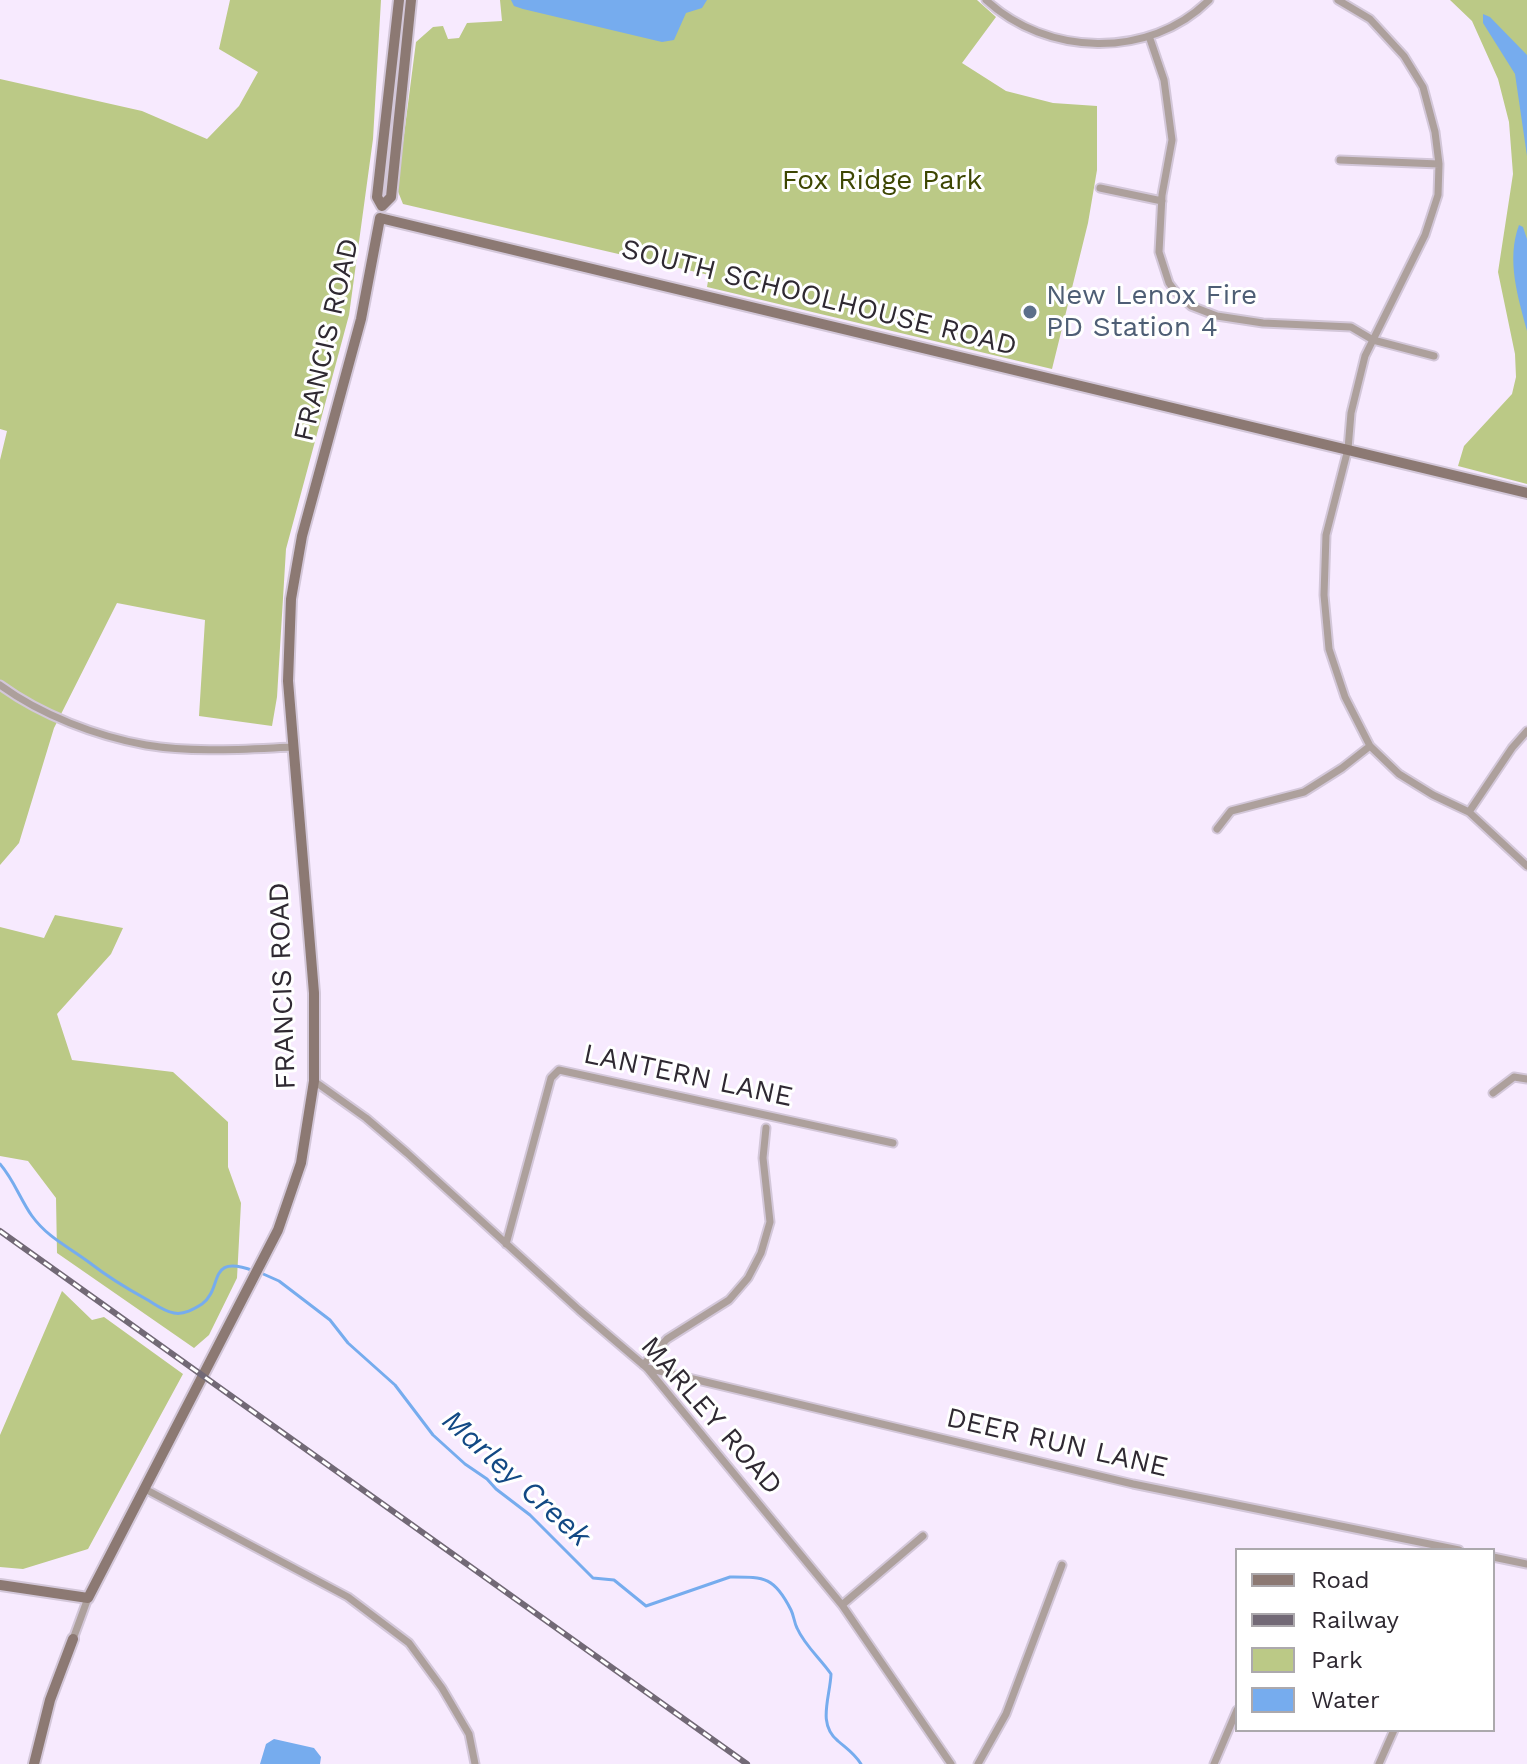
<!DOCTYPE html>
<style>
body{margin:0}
#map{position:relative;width:1527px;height:1764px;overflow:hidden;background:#f7eafe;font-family:"Work Sans",sans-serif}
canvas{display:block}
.legend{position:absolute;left:1235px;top:1548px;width:260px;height:184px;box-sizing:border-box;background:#fff;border:2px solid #aca9ad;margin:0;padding:10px 14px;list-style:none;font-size:24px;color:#2f2932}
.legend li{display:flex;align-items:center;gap:16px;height:40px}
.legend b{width:40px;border:2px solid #aca9ad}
</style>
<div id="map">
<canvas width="1527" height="1764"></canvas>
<ul class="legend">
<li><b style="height:10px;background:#8c7973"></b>Road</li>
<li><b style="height:10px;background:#726976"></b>Railway</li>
<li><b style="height:22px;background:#bbc986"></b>Park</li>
<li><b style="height:22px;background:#76acee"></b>Water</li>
</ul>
</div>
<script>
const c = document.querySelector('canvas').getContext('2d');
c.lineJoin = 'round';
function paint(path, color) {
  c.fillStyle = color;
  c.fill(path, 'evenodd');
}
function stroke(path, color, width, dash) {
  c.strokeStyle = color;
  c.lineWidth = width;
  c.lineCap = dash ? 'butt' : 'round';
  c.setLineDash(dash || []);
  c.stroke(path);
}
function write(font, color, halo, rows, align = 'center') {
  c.font = font + ' "Work Sans",sans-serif';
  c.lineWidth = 6;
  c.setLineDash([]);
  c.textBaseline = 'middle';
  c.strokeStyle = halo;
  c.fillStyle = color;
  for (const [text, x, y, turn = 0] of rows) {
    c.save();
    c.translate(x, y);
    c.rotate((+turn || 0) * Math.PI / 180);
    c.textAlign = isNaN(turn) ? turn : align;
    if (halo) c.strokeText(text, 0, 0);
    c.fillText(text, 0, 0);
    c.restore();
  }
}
const green = new Path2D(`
 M230,0h151l-8,139 -24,176 -63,234 -9,148 -5,29 -73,-10 6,-96 -88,-17 -63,125 -35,115 -19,22v-405l7,-29 -7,-2v-350l142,32 65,28 32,-33 19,-34 -39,-23z
 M500,0h477l19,17 -34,46 44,28 47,12 44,3v64l-9,53 -36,146 -345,-82 2,-12 -306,-71 -6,-15 19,-147 17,-15 10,-1 5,13 11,-1 8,-15 35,-2z
 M1450,0h77v484l-69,-18 6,-20 48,-52 4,-17 -1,-23 -17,-82 15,-98 -4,-52 -11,-43 -26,-58z
 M55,915l68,13 -12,26 -54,60 15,46 101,12 55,50v45l13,36 -4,75 -28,57 -15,13 -137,-95 -1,-55 -28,-37 -28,-5v-229l44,11z
 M62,1291l30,29 12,-3 79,57 -95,175 -65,20 -23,-2v-132z`);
const water = new Path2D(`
 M511,0h196l-5,8 -16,5 -12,27 -12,2 -139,-33 -9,-3z
 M1483,14l7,3 37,38v101l-12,-82 -32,-51z
 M1519,225l4,2 4,12v92c-9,-34 -21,-71 -8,-106z
 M274,1739l40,9 7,9 -1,7h-60l6,-20z`);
const stream = new Path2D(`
 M0,1164c14,16 20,35 32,52 16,22 37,31 58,47 18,14 36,25 56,36 9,5 17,12 28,14 10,2 20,-4 28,-9 22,-16 4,-51 52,-33
 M261,1273l18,8 51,39 18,23 47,42 38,50 32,29 22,15 9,10 34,26 63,63 21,2 32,26 84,-29c34,0 44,-1 61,33 3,6 3,12 6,18 8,18 23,30 34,46 -1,24 -14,50 7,67 9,8 16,12 23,23`);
const street = new Path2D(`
 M986,0c60,56 163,60 223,0
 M1338,0l32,19 34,37 19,31 12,45 4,32 -1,31 -13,40 -60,121 -14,57 -3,36 -22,86 -2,60 5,54 16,48 25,49 29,28 34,21 36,17 58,54
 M1149,36l15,44 8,60 -10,55 -3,57 10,31 6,8 16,15 26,10 46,7 88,4 22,13 61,16
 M1340,160l99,4
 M1100,188l62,13
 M0,685c41,30 96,51 146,60 48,8 99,4 148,2
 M1469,812l43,-64 15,-17
 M1217,829l14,-18 73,-19 38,-24 28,-22
 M314,1081l52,37 41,35 172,157 68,58 195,237 109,159
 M1493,1093l21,-16 13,2
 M506,1244l45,-166 8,-8 334,73
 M643,1365l24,-26 62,-39 19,-22 13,-25 9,-31 -7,-64 3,-30
 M647,1368l486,116 326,66
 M145,1489l203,108 61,46 33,45 27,46 6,30
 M1493,1557l34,7
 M842,1605l81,-69
 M73,1639l15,-41
 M978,1764l28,-50 56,-149
 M1214,1764l23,-54
 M1379,1764l15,-34`);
const secondary = new Path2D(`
 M399,0l-22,197 5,9 9,-9 20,-197
 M0,1585l88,13 190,-368 23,-67 13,-82v-88l-26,-312 3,-82 11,-63 59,-217 19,-101 1147,275
 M34,1764l16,-64 23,-61`);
const rail = new Path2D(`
 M0,1231l747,533`);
const markers = [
 [1030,312,8,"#5c6f8a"]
];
const parkNames = [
 ["Fox Ridge Park",882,181]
];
const serviceNames = [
 ["New Lenox Fire",1046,296],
 ["PD Station 4",1046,328]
];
const streetNames = [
 ["SOUTH SCHOOLHOUSE ROAD",819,298,14],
 ["FRANCIS ROAD",327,340,-77],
 ["FRANCIS ROAD",283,986,-92],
 ["LANTERN LANE",688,1076,12],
 ["MARLEY ROAD",711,1416,49],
 ["DEER RUN LANE",1057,1443,13]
];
const waterNames = [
 ["Marley Creek",516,1479,42]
];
paint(green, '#bbc986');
paint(water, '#76acee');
stroke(stream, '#76acee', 3);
stroke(street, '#d3c7d9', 11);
stroke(secondary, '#d3c7d9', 14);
stroke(street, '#ada09c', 7);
stroke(secondary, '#8c7973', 10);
stroke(rail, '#726976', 6);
stroke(rail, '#fff', 3, [9]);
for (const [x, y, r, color] of markers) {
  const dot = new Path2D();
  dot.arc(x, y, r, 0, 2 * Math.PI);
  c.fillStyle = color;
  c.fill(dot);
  stroke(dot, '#fff', 3);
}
write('28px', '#3d4602', '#fff', parkNames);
write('28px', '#4e5e75', '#fff', serviceNames, 'left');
write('28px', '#2f2932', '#fff', streetNames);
write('italic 30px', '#124984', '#fff', waterNames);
</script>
